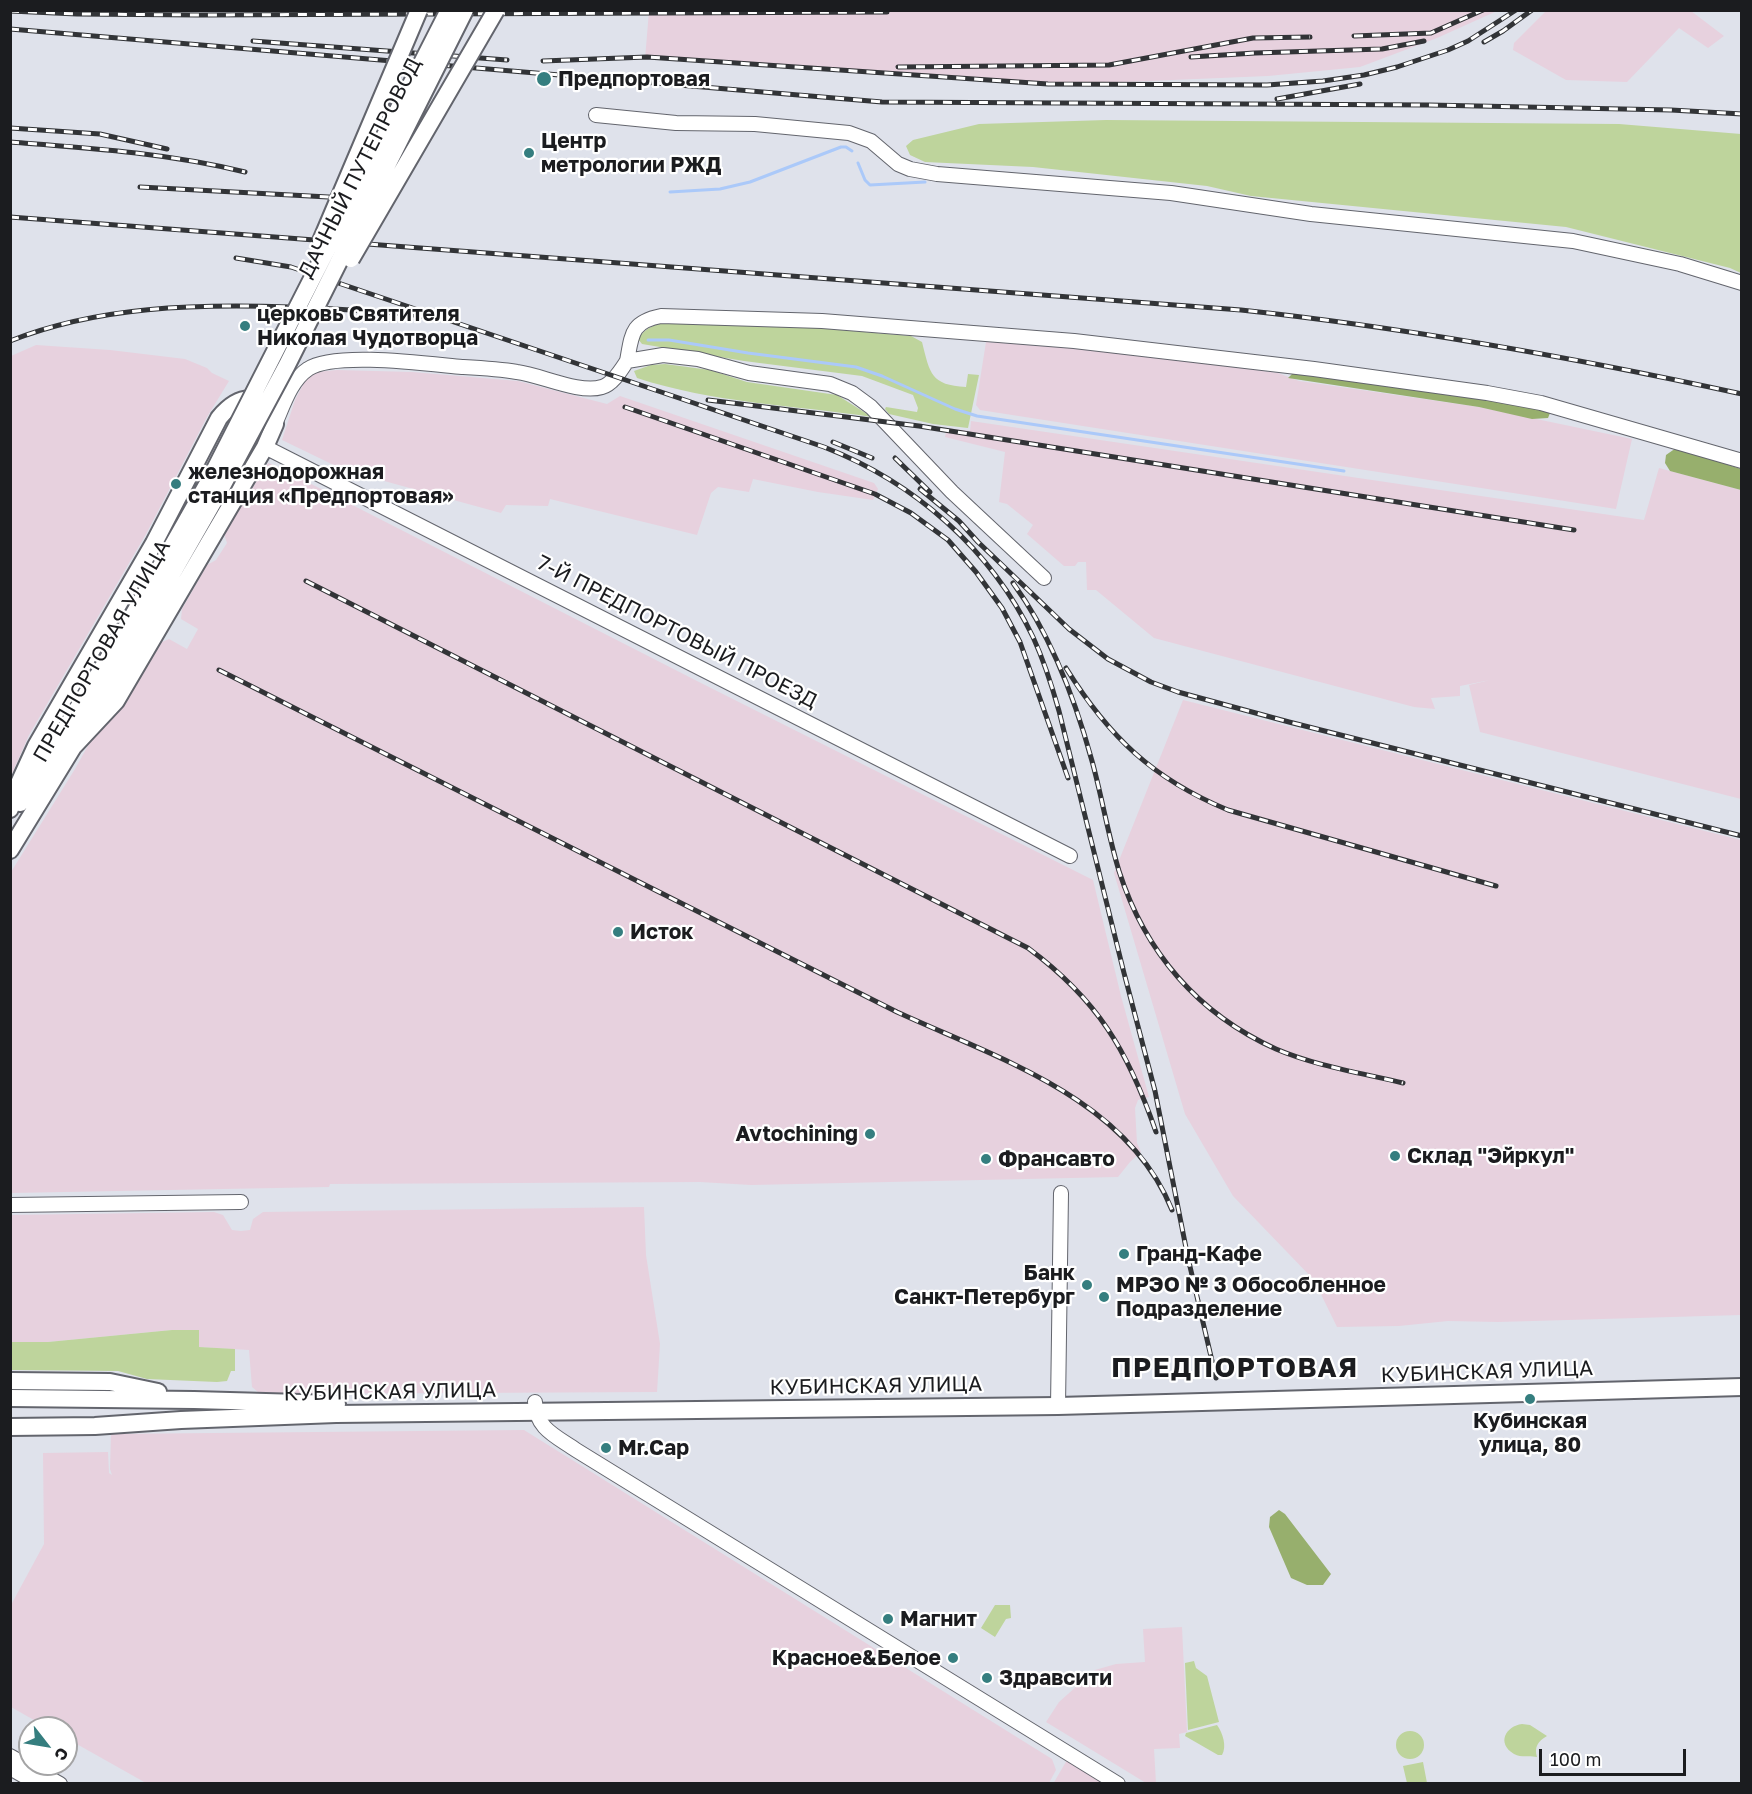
<!DOCTYPE html>
<meta charset="utf-8">
<style>
body{margin:0}
#map{position:relative;width:1752px;height:1794px;overflow:hidden;background:#dfe2eb;font-family:"Golos Text",sans-serif}
canvas{display:block}
.frame{position:absolute;inset:0;border:12px solid #1b1c1f;pointer-events:none}
.north{position:absolute;left:18px;top:1716px;width:60px;height:60px;box-sizing:border-box;background:#fff;border:2px solid #a4a4a5;border-radius:50%;rotate:121deg;font-size:16px;font-weight:700;line-height:24px;text-align:center;color:#1b1c1f}
.north::after{content:'';display:block;margin:auto;width:21px;height:27px;background:#357e7f;clip-path:polygon(50% 0,100% 100%,50% 72%,0 100%)}
.scale{position:absolute;left:1539px;top:1749px;width:147px;height:27px;box-sizing:border-box;border:3px solid #1b1c1f;border-top:0;padding-left:8px;font-size:18px;line-height:21px;white-space:nowrap;color:#1b1c1f;-webkit-text-stroke:4px #fff;paint-order:stroke}
</style>
<div id="map">
<canvas width="1752" height="1794"></canvas>
<div class="frame"></div>
<div class="north">С</div>
<div class="scale">100 m</div>
</div>
<script>
const c = document.querySelector('canvas').getContext('2d');
c.lineJoin = 'round';
function paint(path, color) {
  c.fillStyle = color;
  c.fill(path, 'evenodd');
}
function stroke(path, color, width, dash) {
  c.strokeStyle = color;
  c.lineWidth = width;
  c.lineCap = dash ? 'butt' : 'round';
  c.setLineDash(dash || []);
  c.stroke(path);
}
function write(font, color, halo, rows, align = 'center') {
  c.font = font + ' "Golos Text",sans-serif';
  c.lineWidth = 4.5;
  c.setLineDash([]);
  c.textBaseline = 'middle';
  c.strokeStyle = halo;
  c.fillStyle = color;
  for (const [text, x, y, turn = 0] of rows) {
    c.save();
    c.translate(x, y);
    c.rotate((+turn || 0) * Math.PI / 180);
    c.textAlign = isNaN(turn) ? turn : align;
    if (halo) c.strokeText(text, 0, 0);
    c.fillText(text, 0, 0);
    c.restore();
  }
}
const industrial = new Path2D(`
 M1547,10l144,1 33,25 -16,12 -29,-20 -52,54 -61,-2 -53,-30 1,-7z
 M649,11v-1l848,1 -60,27 -77,29 -92,9 -192,8 -431,-25z
 M986,342l136,9 156,22 21,8 180,26 153,32 -16,70 -636,-99 -4,-5z
 M36,345l74,5 75,9 22,9 5,5 17,8 -22,36 -61,117 -117,201 -18,41v-420z
 M337,370l75,2 106,9 89,23 13,-8 254,87 4,6 -5,11 -55,-8 -65,-13 -4,13 -31,-5 -7,6 -14,42 -147,-36 -2,7 -42,-1 -5,8 -157,-43 -62,-30 13,-40 11,-21 9,-7z
 M971,421l673,99 15,-52 82,22v309l-261,-67 -11,-47 21,-5 -30,6v10l-29,2 4,11 -21,-2 -260,-69 -58,-48h-9l-1,-28h-8l-3,4h-11l-37,-32 6,-9 -26,-21 -8,-2 6,-50 -60,-15 2,-9 23,3z
 M268,463l8,3 421,215 396,199 28,116 28,101 -11,3 -3,8 2,35 4,9 -11,10 -12,15 -367,8 -51,-3 -370,2 -1,3 -318,6v-321l64,-103 15,-27 30,-32 36,-61 6,-7 7,-3 18,10 11,-20 -17,-10 1,-10 25,-44 9,-5 11,-17 -3,-9z
 M1183,700l558,140v475l-243,7 -50,-1 -49,5 -62,1 -23,-47 -81,-84 -48,-82 -71,-241z
 M644,1207l2,48 14,89 -3,48 -394,2 -5,-2 -6,-5 -3,-37 -50,-3v-17h-27l-124,12h-37l-1,-127 204,-3 9,3 9,15 9,1 9,-1 3,-11 10,-7z
 M524,1430l528,329 4,11 -7,13h-903l-80,-45v-10h-18l-37,-21v-102l33,-61 -1,-91 65,-1 1,21 3,2 -2,-6 1,-35z
 M1182,1627l5,105 -8,2 1,14 -26,1 2,34h-10l-100,-61 13,-20 36,-32 21,-6 29,-2 -2,-33z
 M1067,1760l38,23 -52,1z`);
const green = new Path2D(`
 M1106,120l513,4 122,10v139l-11,-5 -164,-41 -315,-31 -44,-10 -174,-19 -108,-5 -15,-7 -4,-9 7,-6 66,-16z
 M671,322l123,4 117,10 11,6c8,32 9,43 44,45l2,-13 11,1 -11,53 -35,-4 -44,-10 -4,-5 1,-2 31,5 1,-4 -5,-13 -51,-19 -118,-15 -102,-17 -4,-5c8,-13 19,-15 33,-17z
 M665,364l45,6 37,12 90,13 35,22c-79,-12 -159,-14 -235,-39l-3,-7 17,-6z
 M172,1330h27v17l36,2v22h-4l-4,10 -10,1 -70,-3 -29,-8 -107,-1v-28h37z
 M995,1605h15l1,13 -5,1 -11,18 -14,-9z
 M1194,1661l2,7 11,8 12,46 -31,8 -3,-67z
 M1522,1724l8,1 17,11c-9,5 -13,11 -10,21 -9,-2 -15,1 -23,-3 -18,-11 -8,-28 8,-30z
 M1217,1725c6,8 10,22 5,30h-4l-33,-19 1,-3z
 M1396 1745a14 14 0 1 1 28 0a14 14 0 1 1-28 0Z
 M1423,1762l4,21h-20l-4,-17z`);
const forest = new Path2D(`
 M1293,373l228,32 24,5 5,3 -2,5 -16,1 -53,-12 -191,-29z
 M1676,448l65,21v21l-71,-19 -5,-8 1,-8z
 M1279,1510l6,4 46,60 -8,11h-16l-16,-7 -22,-51 1,-10z`);
const stream = new Path2D(`
 M858,163l7,17 5,5 55,-3
 M670,192l50,-3 30,-7 91,-35h5l6,4
 M648,340h21l79,13 108,14 26,9 73,33 22,7 367,55`);
const minor = new Path2D(`
 M596,115l80,8 79,1 94,9 22,8 27,23 12,5 27,5 234,19 140,21 262,27 107,23 62,19
 M627,361c5,-27 4,-39 34,-45l161,5 252,20 240,28 173,24 54,10 201,58
 M275,424c8,-18 16,-44 33,-55 26,-18 121,-5 154,-2 18,1 37,2 55,5 24,3 62,22 85,15 11,-3 19,-17 25,-26l36,-6 35,4 51,14 81,11 22,9 19,14 81,85 92,86
 M265,447l805,409
 M10,1205l231,-3
 M535,1402c1,27 21,34 41,48l542,334
 M1058,1406l3,-213
 M10,1756l50,28
 M10,1768l28,16`);
const major = new Path2D(`
 M20,803l94,-154 94,-166
 M10,809l4,-15 22,-48 118,-203 65,-125c20,-24 43,-27 56,6l-10,23 -149,254 -43,46
 M10,850l63,-103 147,-257
 M10,1381l100,1 48,10
 M10,1398l184,2 143,4
 M10,1427l85,-1 86,-6 155,-6 722,-8 684,-19`);
const rail = new Path2D(`
 M10,11l67,3 123,1 687,-3
 M10,29l872,73 547,3 242,5 71,4
 M1354,36l77,-3 52,-23
 M253,41l254,19
 M1484,42l19,-11 29,-21
 M1191,57l64,-4 127,-4 42,-8
 M543,61l104,-4 401,27 219,1 56,-4 41,-6 33,-8 51,-17 20,-9 48,-31
 M898,67l211,-2 144,-27 57,-1
 M1277,99l83,-15
 M10,128l90,6 67,15
 M10,142c79,6 158,11 235,30
 M140,187l226,12
 M10,217l1231,93c168,18 335,48 501,84
 M236,258l55,9 533,180c90,35 167,102 209,190 11,24 19,49 26,74l65,262 31,118 33,167 28,120
 M10,341c89,-35 185,-37 280,-34 44,2 88,3 132,9
 M708,400l211,26 655,104
 M625,407l250,87 36,19 37,27 28,32 26,36 18,34 48,136
 M833,442l39,16
 M895,458l35,34
 M920,489l39,32 19,21 91,87 39,30 43,23 27,10 111,30 453,114
 M306,581l722,367c70,52 100,103 128,184
 M1013,583c38,52 62,116 79,178 10,36 16,74 27,110 26,81 79,143 157,178 40,17 85,24 127,34
 M1066,668c43,69 87,111 162,142l268,76
 M219,670l678,342c100,46 230,86 275,198`);
const majorBridge = new Path2D(`
 M321,241l98,-231
 M351,259l145,-249
 M208,483l241,-473
 M220,490l67,-125 178,-355`);
const markers = [
 [544,79,8,"#357e7f"],
 [529,153,6,"#357e7f"],
 [245,326,6,"#357e7f"],
 [176,484,6,"#357e7f"],
 [618,932,6,"#357e7f"],
 [870,1134,6,"#357e7f"],
 [1395,1156,6,"#357e7f"],
 [986,1159,6,"#357e7f"],
 [1124,1254,6,"#357e7f"],
 [1087,1285,6,"#357e7f"],
 [1104,1297,6,"#357e7f"],
 [1530,1399,6,"#357e7f"],
 [606,1448,6,"#357e7f"],
 [888,1619,6,"#357e7f"],
 [953,1658,6,"#357e7f"],
 [987,1678,6,"#357e7f"]
];
const poiNames = [
 ["Предпортовая",558,79],
 ["Центр",541,141],
 ["метрологии РЖД",541,165],
 ["церковь Святителя",257,314],
 ["Николая Чудотворца",257,338],
 ["железнодорожная",188,472],
 ["станция «Предпортовая»",188,496],
 ["Исток",630,932],
 ["Avtochining",858,1134,"right"],
 ["Склад \"Эйркул\"",1407,1156],
 ["Франсавто",998,1159],
 ["Гранд-Кафе",1136,1254],
 ["Банк",1075,1273,"right"],
 ["Санкт-Петербург",1075,1297,"right"],
 ["МРЭО № 3 Обособленное",1116,1285],
 ["Подразделение",1116,1309],
 ["Кубинская",1530,1421,"center"],
 ["улица, 80",1530,1445,"center"],
 ["Mr.Cap",618,1448],
 ["Магнит",900,1619],
 ["Красное&Белое",941,1658,"right"],
 ["Здравсити",999,1678]
];
const streetNames = [
 ["ДАЧНЫЙ ПУТЕПРОВОД",360,168,-63],
 ["7-Й ПРЕДПОРТОВЫЙ ПРОЕЗД",677,632,27],
 ["ПРЕДПОРТОВАЯ УЛИЦА",102,651,-60],
 ["КУБИНСКАЯ УЛИЦА",1487,1372,-2],
 ["КУБИНСКАЯ УЛИЦА",876,1386,-1],
 ["КУБИНСКАЯ УЛИЦА",390,1392,-1]
];
const districtNames = [
 ["ПРЕДПОРТОВАЯ",1235,1368]
];
paint(industrial, '#e7d1de');
paint(green, '#bed49c');
paint(forest, '#97af6d');
stroke(stream, '#abc9f9', 3);
stroke(minor, '#63656d', 16);
stroke(major, '#63656d', 20);
stroke(minor, '#fff', 14);
stroke(major, '#fff', 16);
stroke(rail, '#323437', 5);
stroke(rail, '#fff', 3, [9]);
stroke(majorBridge, '#63656d', 20, []);
stroke(majorBridge, '#fff', 16);
for (const [x, y, r, color] of markers) {
  const dot = new Path2D();
  dot.arc(x, y, r, 0, 2 * Math.PI);
  c.fillStyle = color;
  c.fill(dot);
  stroke(dot, '#fff', 2);
}
write('bold 21px', '#1b1c1f', '#fff', poiNames, 'left');
write('21px', '#1b1c1f', '#fff', streetNames);
c.letterSpacing = '1.5px';
write('bold 27px', '#1b1c1f', '#fff', districtNames);
c.letterSpacing = '0px';
</script>
